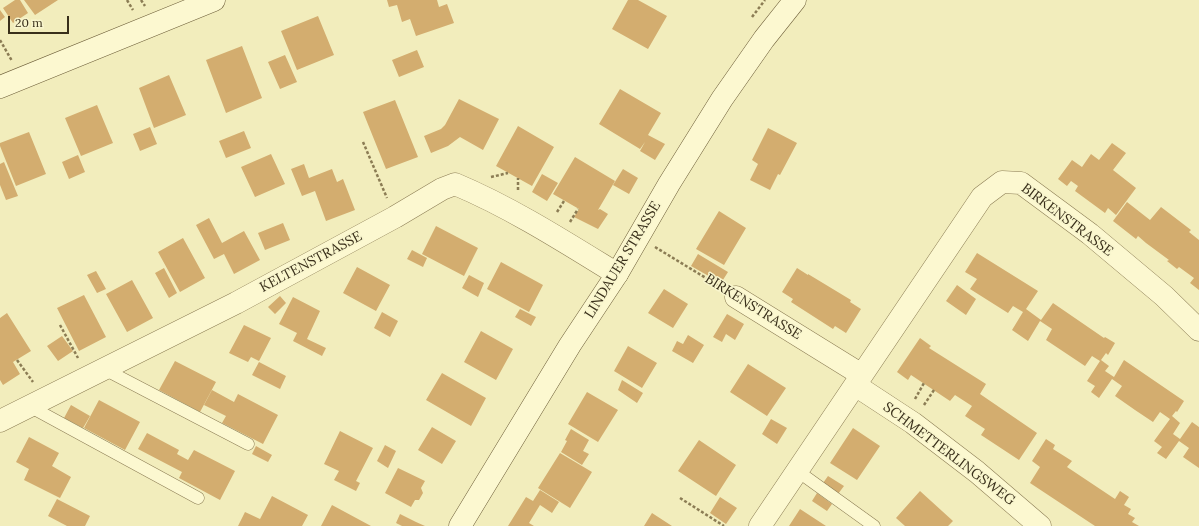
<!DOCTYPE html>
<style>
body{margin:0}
#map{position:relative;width:1199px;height:526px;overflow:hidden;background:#f2edbc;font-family:Lora,serif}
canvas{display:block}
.scale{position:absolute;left:8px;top:16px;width:61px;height:18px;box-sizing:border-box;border:2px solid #392f1a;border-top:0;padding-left:5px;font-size:12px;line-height:14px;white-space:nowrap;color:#392f1a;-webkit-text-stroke:3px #f8f5cd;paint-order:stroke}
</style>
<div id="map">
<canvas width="1199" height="526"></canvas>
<div class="scale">20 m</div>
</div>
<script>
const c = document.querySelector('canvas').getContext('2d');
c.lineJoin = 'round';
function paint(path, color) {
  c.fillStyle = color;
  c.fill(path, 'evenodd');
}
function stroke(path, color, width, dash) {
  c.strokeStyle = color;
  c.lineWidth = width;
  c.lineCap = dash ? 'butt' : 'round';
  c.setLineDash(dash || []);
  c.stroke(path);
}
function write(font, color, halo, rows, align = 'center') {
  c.font = font + ' Lora,serif';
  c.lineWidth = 3;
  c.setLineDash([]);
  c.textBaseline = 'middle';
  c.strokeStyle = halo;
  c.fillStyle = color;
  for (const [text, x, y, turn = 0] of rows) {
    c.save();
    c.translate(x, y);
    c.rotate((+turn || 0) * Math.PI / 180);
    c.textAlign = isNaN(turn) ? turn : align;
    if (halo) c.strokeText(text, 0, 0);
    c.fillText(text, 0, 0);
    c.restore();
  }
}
const building = new Path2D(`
 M15,0h5l8,13 -15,10 -10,-15z
 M24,0h34l-23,15z
 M387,0h50l2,7 8,-3 7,19 -38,13 -6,-17 -8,3 -5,-17 -8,2z
 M628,0h10l29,16 -19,33 -36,-20z
 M0,10l5,7 -5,4z
 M318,16l16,39 -37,15 -16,-39z
 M242,46l20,52 -36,15 -20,-53z
 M417,50l7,17 -25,10 -7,-17z
 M285,55l12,27 -17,7 -12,-27z
 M169,75l17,40 -32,13 -15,-40z
 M620,89l41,24 -13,22 17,9 -10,16 -15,-9 5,-9 -5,7 -41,-25z
 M459,99l40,20 -16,31 -23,-13 -12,9 -17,7 -7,-17 17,-7 4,-4z
 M395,100l23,57 -32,12 -23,-57z
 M97,105l16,38 -32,13 -16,-38z
 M518,126l36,21 -22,39 -36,-20z
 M150,127l7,17 -17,7 -7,-17z
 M768,128l29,15 -17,32 -2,-1 -8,16 -20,-10 8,-16 -6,-4z
 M244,131l7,17 -25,10 -7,-17z
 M29,132l17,42 -30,12 -16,-40v-3z
 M1112,143l14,10 -13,17 23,18 -20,27 -8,-7 -3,5 -30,-22 3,-5 -7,-5 -4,5 -9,-7 14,-19 10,7 9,-13 8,6z
 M271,154l14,30 -30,13 -14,-30z
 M78,155l7,17 -16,7 -7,-17z
 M575,157l40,24 -17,29 2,-1 8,5 -10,15 -24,-12 5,-8 -26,-15z
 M4,162l14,34 -12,4 -6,-15v-21z
 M304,164l5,14 23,-9 5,13 6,-3 12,31 -29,11 -11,-30 -13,5 -11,-27z
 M623,169l15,9 -9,16 -16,-9z
 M542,174l16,9 -11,18 -15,-9z
 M1127,202l23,18 11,-13 30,23 -2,2 10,8v50l-9,-7 4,-5 -15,-11 -2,2 -10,-8 2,-1 -23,-17 -8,-7 -2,3 -23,-18z
 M719,211l27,17 -22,37 -28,-16z
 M209,218l13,25 22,-12 16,29 -26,14 -10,-20 -10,5 -18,-34z
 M283,223l7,17 -25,10 -7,-17z
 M436,226l42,22 -14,28 -42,-22z
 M183,238l22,40 -25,14 -22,-40z
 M412,250l15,8 -4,9 -16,-8z
 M977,253l61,38 -12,18 15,11 12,-17 51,35 1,-1 10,6 -7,12 -2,-2 -5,7 8,6 -4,5 9,6 10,-17 60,41 -7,11 -1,-1 -4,5 8,7 -7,11 7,5 12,-17 7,5v41l-16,-11 6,-9 -10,-7 -13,18 -9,-6 5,-6 -8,-6 16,-22 -10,-7 -7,10 -18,-12 -20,-14 7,-10 -10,-7 -13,19 -8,-6 4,-6 -8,-5 13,-20 -8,-5 -7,10 -39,-26 6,-11 -12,-8 -12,20 -16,-11 11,-18 -10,-6 -5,7 -38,-24 7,-10 -12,-7z
 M698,254l30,18 -7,11 -30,-17z
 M501,262l42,23 -14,27 -42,-23z
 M357,267l33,18 -14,26 -33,-18z
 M164,268l13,25 -8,5 -14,-25z
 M797,268l11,7v-1l43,26 -1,2 11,7 -15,24 -11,-7 -2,3 -42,-27 2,-3 -11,-7z
 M96,271l10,18 -9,4 -10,-18z
 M469,275l15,8 -6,14 -16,-9z
 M132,280l21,38 -26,14 -21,-38z
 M957,285l19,14 -10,16 -20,-14z
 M664,289l24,15 -15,24 -25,-15z
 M84,295l22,42 -27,14 -22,-43z
 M280,296l6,7 -11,11 -7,-7z
 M293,297l27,14 -13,28 19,9 -4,8 -29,-15 4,-8 -18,-9z
 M520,309l16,8 -5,9 -16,-9z
 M382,312l16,9 -8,16 -16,-9z
 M7,313l24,38 -18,11 7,12 -17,11 -3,-5v-62z
 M727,314l17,10 -9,16 -9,-6 -4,8 -9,-5z
 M244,325l27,13 -12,23 -8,-4 -3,5 -19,-9z
 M481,331l32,18 -17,31 -32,-18z
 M688,335l16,10 -11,18 -21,-12 5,-10 6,3z
 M62,336l11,15 -15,10 -11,-15z
 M920,338l11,8 -2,2 57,36 -6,10 57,39 -18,27 -38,-25 4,-6 -20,-13 7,-10 -17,-11 -5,6 -39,-26 -3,5 -11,-8z
 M628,346l29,17 -15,25 -28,-17z
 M175,361l41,21 -16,30 -41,-22z
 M259,362l27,14 -6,13 -28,-14z
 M748,364l38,24 -19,28 -37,-24z
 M442,373l44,25 -15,28 -45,-26z
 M622,380l21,13 -6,10 -19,-13z
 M212,390l22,12 4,-8 40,21 -15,29 -41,-21 4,-7 -22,-11z
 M587,392l31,18 -20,32 -30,-18z
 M99,400l41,22 -15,28 -41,-22z
 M71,405l19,11 -7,12 -19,-10z
 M771,419l16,9 -10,16 -15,-10z
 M432,427l24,14 -14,23 -24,-14z
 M853,428l27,18 -23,34 -27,-17z
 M571,429l18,11 -6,11 6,3 -7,11 -21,-13 6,-11 -2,-1z
 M340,431l33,17 -17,33 4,2 -4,8 -22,-11 5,-9 -15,-7z
 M147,433l32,17 -2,4 11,6 6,-10 41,21 -15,29 -41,-22 3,-6 -44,-23z
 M29,437l30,16 -7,13 19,11 -11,21 -36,-18 5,-11 -13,-7z
 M1046,439l9,6 -2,4 19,12 -5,6 48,32 5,-8 9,6 -5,8 7,4 -3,5 7,4 -3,4 7,4h-44l-65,-43 10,-16 -8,-6z
 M699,440l37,25 -20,31 -38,-25z
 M385,445l11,6 -8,17 -11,-7z
 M256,446l16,9 -4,7 -16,-8z
 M560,453l32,19 -22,36 -32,-20z
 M398,468l27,13 -4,7 2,5 -4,7h-4l-4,7 -26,-14z
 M828,476l16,10 -6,8 -15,-11z
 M540,490l19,12 -7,11 -12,-8 -11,18 5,3h-26l18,-29 7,4z
 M920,491l33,30 -5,5h-43l-9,-8z
 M817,493l15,11 -5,7 -15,-10z
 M272,496l36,19 -6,11h-64l7,-14 15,7z
 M720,497l17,11 -11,16 -16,-11z
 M57,499l33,17 -5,10h-18l-19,-10z
 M332,505l39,21h-50z
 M800,509l26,17h-37z
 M652,513l20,13h-28z
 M400,514l16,8 9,4h-23l-6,-3z`);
const path = new Path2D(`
 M127,0l6,10
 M141,0l4,6
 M752,17l13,-17
 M0,40l12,21
 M363,142l24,56
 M491,177l17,-4
 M518,190v-12
 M557,212l7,-11
 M570,222l8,-13
 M655,247l64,39
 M60,325l18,33
 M17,360l16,22
 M915,399l9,-16
 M924,405l10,-15
 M680,498l44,28`);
const lane = new Path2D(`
 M104,369l144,75
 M29,406l169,92
 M796,470l78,56`);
const street = new Path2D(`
 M736,297l126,78
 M855,385l58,38 64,49 63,54
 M0,421l236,-118 159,-86 47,-28 13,-5c57,24 110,58 162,90
 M760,526l222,-329 20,-15 19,1 69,51 74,62 35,34`);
const secondary = new Path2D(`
 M0,87l214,-87
 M460,526l110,-181 47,-71 52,-90 53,-85 42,-60 31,-39`);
const streetNames = [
 ["BIRKENSTRASSE",1067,220,37],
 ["LINDAUER STRASSE",623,260,-59],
 ["KELTENSTRASSE",311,262,-28],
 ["BIRKENSTRASSE",753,307,32],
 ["SCHMETTERLINGSWEG",949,454,37]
];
paint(building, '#d3ad6f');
stroke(lane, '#8b7c54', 13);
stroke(street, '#8b7c54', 23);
stroke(secondary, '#6c5d38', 23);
stroke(path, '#8b7c54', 2.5, [3, 2]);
stroke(lane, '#fcf8d0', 12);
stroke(street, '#fcf8d0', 22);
stroke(secondary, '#fcf8d0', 22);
write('14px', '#392f1a', '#f8f5cd', streetNames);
</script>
